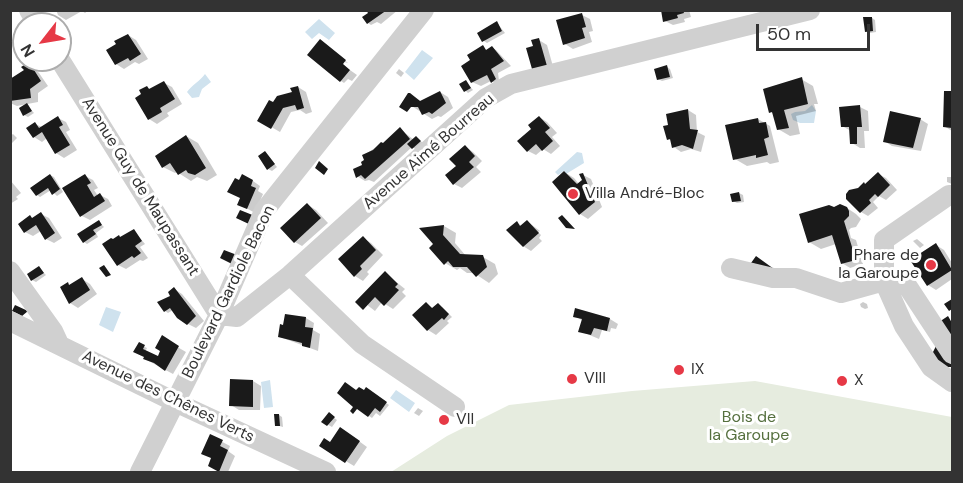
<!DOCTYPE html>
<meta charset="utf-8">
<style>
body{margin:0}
#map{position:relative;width:963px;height:483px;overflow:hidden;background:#fff;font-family:"DM Sans",sans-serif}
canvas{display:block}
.frame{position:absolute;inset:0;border:12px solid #333;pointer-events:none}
.north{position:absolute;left:12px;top:12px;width:60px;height:60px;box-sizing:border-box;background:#fff;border:2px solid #adadad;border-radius:50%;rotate:239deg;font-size:16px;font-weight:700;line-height:24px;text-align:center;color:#333}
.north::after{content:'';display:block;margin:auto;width:21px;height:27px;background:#e63946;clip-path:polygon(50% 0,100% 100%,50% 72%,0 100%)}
.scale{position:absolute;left:756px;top:24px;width:114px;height:27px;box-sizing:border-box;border:3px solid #333;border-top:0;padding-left:8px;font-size:18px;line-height:21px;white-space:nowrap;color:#333;-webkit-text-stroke:4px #fff;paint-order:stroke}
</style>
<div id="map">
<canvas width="963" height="483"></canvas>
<div class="frame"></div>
<div class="north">N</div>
<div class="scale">50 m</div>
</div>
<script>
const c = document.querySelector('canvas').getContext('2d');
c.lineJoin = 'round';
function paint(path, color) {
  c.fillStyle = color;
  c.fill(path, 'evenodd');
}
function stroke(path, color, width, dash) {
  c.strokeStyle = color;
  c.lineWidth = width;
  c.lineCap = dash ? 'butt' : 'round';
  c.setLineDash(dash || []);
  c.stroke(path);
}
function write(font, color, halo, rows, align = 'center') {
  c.font = font + ' "DM Sans",sans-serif';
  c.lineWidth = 6;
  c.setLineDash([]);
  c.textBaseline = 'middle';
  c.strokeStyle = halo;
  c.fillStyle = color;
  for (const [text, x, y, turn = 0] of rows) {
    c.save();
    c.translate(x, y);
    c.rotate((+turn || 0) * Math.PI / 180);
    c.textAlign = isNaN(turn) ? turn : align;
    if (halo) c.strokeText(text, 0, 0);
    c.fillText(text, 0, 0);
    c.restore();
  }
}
const green = new Path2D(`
 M755,381l197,36v55h-561l56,-36 62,-31 123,-14z`);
const water = new Path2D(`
 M319,19l16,14 -6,7 -10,-7 -7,6 -7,-7z
 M422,50l11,8 -19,22 -9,-8z
 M205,74l6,8 -9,7 -3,8 -7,1 -5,-6c5,-7 13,-11 18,-18z
 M812,105l4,6 -2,12h-14l-7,-3 -2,-6 4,-2 10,-1z
 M577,152l5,1 2,10 -18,11 -2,-3 -6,4 -3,-3z
 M106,307l15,5 -8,20 -14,-7z
 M270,380l3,27 -9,1 -3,-26z
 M396,390l19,13 -6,9 -19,-14z`);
const shadow = new Path2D(`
 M56,10h33l-4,3 -3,-2 -16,9 -8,-5z
 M368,10h30l-17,14 -4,-2 -6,3 -3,-2 4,-6z
 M662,10h27l2,7 -7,2 1,3 -12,3 -8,-4z
 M582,15l8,4 3,12 -4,1 3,10 -19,7 -8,-5z
 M872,18l3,2 1,12 -6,1 -4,-2z
 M497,23l8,10 -18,10 -3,-2z
 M128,35l8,5 12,19 -9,5 -4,-2 -11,7 -8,-5 -8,-13z
 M539,40l8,5 7,25 -13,3 -6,-26z
 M324,43l24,20 -7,-2 -1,2 17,12 -5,6 -4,-2 -4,4 -3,-2z
 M483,47l4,4 5,-3 4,2 15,16 -13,7 1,8 -4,2 -4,-2 -10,5 -9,-4v-22z
 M29,64l10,9 9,13 -10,7v9l-21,4 -7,-3v-23l16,-9z
 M667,67l3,2 3,9 -11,3 -4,-2z
 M399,69l5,4 -3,4 -5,-4z
 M801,79l12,7 5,18h-4l2,7 -20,5 4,18 -10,2 -12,-7 -4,-15 -3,-2z
 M466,82l7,8 -5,3 -3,-3z
 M164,83l8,4 10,17 -15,9 2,3 -12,8 -8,-5 -2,-32 4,3z
 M298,87l8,5 6,20 -6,2 -6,-4 -9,2 -11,20 -21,-12 14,-16 21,-11z
 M440,92l8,5 5,11 -12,9 -3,-1 -6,3 -22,-14v-11l12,8z
 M945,93h7v38l-8,-5z
 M27,105l7,8 -6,4 -4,-2z
 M860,107l8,4 1,20h-5l1,17h-5l-8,-5 -1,-12 -9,-5z
 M688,110l8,5 1,17 8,4 -4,16 -10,-3 -10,3 -7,-5 -2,-6 -4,-2z
 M539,117l8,5 10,11 -5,4 8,9 -9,8 -8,-5 -7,6 -8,-4 5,-22z
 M58,118l8,4 4,8 -4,2 11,18 -13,8 -8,-5 -9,-15 -5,4 -8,-5 1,-13 7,3z
 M758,119l12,7 9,36 -9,2 -3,-2 -20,4 -12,-7z
 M920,119l8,5 -7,27 -29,-5 -8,-5z
 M400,129l14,11 3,-2 7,6 -7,6 -5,-3 -38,35 -5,-2 -4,1 -8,-5 9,-16 -2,-5 17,-11 2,1z
 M13,134l4,4 -6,6 -1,-8z
 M186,136l12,7 19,32 -10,6 -10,-4 -6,4 -14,-9 -2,1 -12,-6z
 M466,147l7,5 9,9 -6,6 5,5 -19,16 -8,-4 4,-18z
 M265,153l12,14 -5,4 -4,-2z
 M566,173l8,5 5,6 5,-3 -1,-6 8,4 11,28 -14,12 -8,-5z
 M878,174l8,4 11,12 -11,10 -7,-4 -6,6 5,6 -10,8 -7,-4 5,-27z
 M50,175l4,2 9,15 -6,4 -6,-6 -11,7 -3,-2z
 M85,176l8,4 5,8 -4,2 4,6 2,-1 8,4 4,7 -22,14 -8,-4z
 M947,177h5v7l-5,-2z
 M10,180l11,13 -5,4 2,2 -8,5z
 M253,181l7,5 -2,5 5,3 -8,19 -16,-9 3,-6 -2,-16z
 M739,193l4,2 1,7 -7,1 -4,-2z
 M308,205l8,5 12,13 -26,23 -7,-4z
 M844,206l12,8 5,5 -5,8 -5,1 -2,2 2,8 5,2 7,24 -13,4 -8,-5 -6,-19 -15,5 -12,-7z
 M41,214l8,4 13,20 -8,5 -8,-4 -5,-8 -8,5 -8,-4 8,-13z
 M99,222l5,5 -8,6 2,4 -11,7 -3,-2z
 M528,222l12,9 -2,1 3,3 -2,3 3,3 -11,10 -8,-5 -6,-23 5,3z
 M444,226l12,7 -1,10 11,13 17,1 12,7 3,10 -9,9 -15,-10h-7l-7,-5 -3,2 -12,-7 -10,-19 -13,-15z
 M134,231l11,13 -5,3 8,11 -5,3 -3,-1 -14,9 -8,-4 -4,-24z
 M363,238l8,5 12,12 -16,17 2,2 -6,7 -8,-5z
 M917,239l7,6 -4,3 -7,-7z
 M936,245l8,5 8,13v16l-16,11 -8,-5z
 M39,268l7,7 -10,7 -4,-2z
 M385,273l20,16 -3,3 4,4 -13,13 -11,-7 -7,9 -13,-10 -3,2 8,8 -10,-9z
 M82,279l8,5 7,10 -19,14 -8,-5 1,-17z
 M174,289l8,5 22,27 -8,7 -8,-4 -15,-14 -5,3 -3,-2z
 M863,302l4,2 1,4 -3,1 -4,-2 -1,-3z
 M426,304l8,5 8,-2 10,10 -5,4 2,2 -13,12 -8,-5 -14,-15z
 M286,316l20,2 8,5 -1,7 7,4 -2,17 -38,-14z
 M575,316l35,3 8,5 -2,5 -5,-1 -1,4 -8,-2 -3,9 -19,-8 3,-10z
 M139,344l8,4 -2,4 13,6 16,-13 12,7 -13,22 -28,-15z
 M253,381l8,5 -1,24h-21l-8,-5z
 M374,394l15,11 -9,11 -4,-3 -4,5 -3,-2 -7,-21z
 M418,408l5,3 -4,5 -5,-3z
 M329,414l8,6 -5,7 -9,-5z
 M279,415l3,2 1,10 -7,-2z
 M348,433l19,14 -13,19 -33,-20 10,-2z
 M211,436l19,10 -2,5 7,5 -7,16h-8l-11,-7 4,-7z`);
const building = new Path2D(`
 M366,10h21l-20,14 -5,-7 6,-4z
 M661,10h22l1,3 -7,2 1,3 -15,4z
 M582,13l4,14 -4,1 3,10 -22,7 -7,-25z
 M863,17h9l1,14 -8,1z
 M497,21l5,10 -20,11 -5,-9z
 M128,34l13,20 -11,7 -2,-3 -13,7 -9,-15 10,-6 -2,-3z
 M539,38l8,28 -15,3 -6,-21 7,-2 -2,-6z
 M320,39l26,21 -3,4 7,6 -10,12 -33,-27z
 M483,45l3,5 6,-4 12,15 -13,8 5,10 -5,4 -4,-8 -16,8 -10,-17 9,-6 -3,-5z
 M29,62l12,19 -11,8 1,9 -21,3v-22l14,-9 -3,-3z
 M667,65l3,12 -13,3 -3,-11z
 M802,77l6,27 -24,6 5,18 -12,2 -5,-18 -3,1 -6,-24z
 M466,80l5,8 -7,4 -5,-8z
 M164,81l11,18 -15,9 2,4 -14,8 -13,-22 6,-4 -2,-4 8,-4 2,3z
 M298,86l6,22 -7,2 -2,-5 -12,3 -12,21 -14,-8 12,-21 4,2 4,-6 15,-4 -2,-4z
 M440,91l6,12 -14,11 -3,-2 -7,3 -4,-8h-7l-4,5 -8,-5 9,-14h2l10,8z
 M944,91h8v37l-9,-1z
 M27,103l5,8 -9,5 -4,-8z
 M860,105l2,22h-5v17h-7l-1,-17h-8l-2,-20z
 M688,109l2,20 8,1 -5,19 -11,-4 -10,3 -2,-9 -3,1 -4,-14 5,-1 -2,-11z
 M890,111l31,7 -8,30 -30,-6z
 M58,116l5,9 -4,2 11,18 -15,9 -13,-22 -9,6 -7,-10 9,-6 4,6z
 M539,116l11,12 -5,4 8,9 -11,10 -6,-7 -9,8 -10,-11 14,-12 -3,-4z
 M758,118l1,5 7,-1 3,15 -5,2 4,16 -12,3v-3l-23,5 -8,-35z
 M400,127l10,12 -45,40 -4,-4 -5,3 -3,-9 9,-4 -1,-3 3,-2 -2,-5 11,-5 8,-8 2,1z
 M186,135l20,33 -11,7 -7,-2 -2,-3 -8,5 -8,-12 -8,5 -7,-12z
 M416,136l5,5 -9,8 -5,-5z
 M465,145l10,11 -6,6 5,5 -21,18 -8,-10 11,-9 -7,-7z
 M265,151l10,13 -8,6 -9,-14z
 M319,161l9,8 -4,6 -9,-7z
 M564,171l13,13 5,-4 -3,-6 4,-1 12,29 -16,13 -27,-33z
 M878,172l12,13 -12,12 -3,-3 -6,6 2,3 -11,10 -14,-14v-5l3,-4 9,-2 6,-6 1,2z
 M50,174l10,15 -8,6 -4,-7 -12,8 -6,-8z
 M85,174l6,9 -4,2 7,12 6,-4 5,8 -25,16 -18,-29z
 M242,174l11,6 -2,6 5,2 -9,21 -10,-4 3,-7 -13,-6 8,-14 4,2z
 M739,192l2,9 -9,1 -2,-8z
 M307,203l14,15 -27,25 -14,-15z
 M840,204l7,3 2,4v5l-5,5 12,39 -15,4 -9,-29 -24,8 -9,-29 30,-9 5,2z
 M240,210l15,6 -4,9 -15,-7z
 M41,212l14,21 -10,7 -9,-15 -12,8 -6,-9 12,-9 2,3z
 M562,215l13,14 -9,-1 -8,-10z
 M99,220l3,5 -9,5 3,4 -13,9 -6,-9z
 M527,220l12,13 -16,14 -17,-17 11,-9 3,5z
 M444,225l-1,10 17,19 23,1 4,12 -11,10 -9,-10h-14l-5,-6 -4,4 -15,-17 4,-4 -14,-16z
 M134,229l8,12 -7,5 6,7 -7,5 -2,-2 -15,10 -15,-22 9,-6 2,1 6,-4 1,2z
 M363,236l13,14 -16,16 2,3 -8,8 -16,-18z
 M936,243l16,27 -25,16 -17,-26z
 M224,250l13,5 -5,9 -12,-6z
 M756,256l18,13 -23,-6z
 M104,265l7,10 -5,2 -7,-9z
 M39,266l5,7 -13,8 -4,-7z
 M385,271l13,13 -3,3 4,3 -15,16 -9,-9 -12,13 -8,-8z
 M82,277l8,13 -21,14 -9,-17 8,-5 1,3z
 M174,287l22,29 -9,9 -10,-7 -7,-10 -6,4 -7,-10 13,-6 -2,-4z
 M952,299v10l-3,2 -5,-7z
 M426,302l6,6 6,-5 11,11 -5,6 -2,-2 -15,13 -15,-16z
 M15,305l13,6 -6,5 -10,-5z
 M575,308l35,10 -3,13 -13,-3 -3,7 -13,-3 4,-13 -9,-2z
 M285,314l21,3 -1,10 8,1 -3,20 -8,-2v-3l-24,-6 2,-13 3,1z
 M948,316l4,7v15l-13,-16z
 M162,335l17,11 -14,25 -11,-8 -11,-4 1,-2 -11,-5 6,-10 6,3 -2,4 15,7 2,-5 -5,-3z
 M939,344l13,22v1h-10l-11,-11 5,-10z
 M230,379l23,1v27l-24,-1z
 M345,382l11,8 3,-3 5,3 2,-3 21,15 -7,10 -5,-4 -7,9 -11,-8 -4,5 -3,-3 3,-4 -16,-14z
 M329,412l6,5 -8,9 -6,-4z
 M274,414h5l1,12h-5z
 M340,427l20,14 -15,22 -26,-17 5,-8 6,4z
 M210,434l13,6 -3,6 8,4 -9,22 -11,-6 3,-8 -10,-4z`);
const minor = new Path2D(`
 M29,10l8,14
 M60,60l159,255 18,2 53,-42 196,-177 25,-14 299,-74
 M952,195h-3l-65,45v41l20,45 27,41 21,15
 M731,268l42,10h23l45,15 43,-12 22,3 46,70
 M10,271l43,60 6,13
 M290,275l72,69 93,63
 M10,321l165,81 151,70
 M140,472l79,-157 45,-104 160,-201`);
const markers = [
 [573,194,6,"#e63946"],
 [931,265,6,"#e63946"],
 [679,370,6,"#e63946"],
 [572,379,6,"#e63946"],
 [842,381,6,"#e63946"],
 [444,420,6,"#e63946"]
];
const streetNames = [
 ["Avenue Aimé Bourreau",429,152,-41],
 ["Avenue Guy de Maupassant",140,187,58],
 ["Boulevard Gardiole Bacon",229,292,-64],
 ["Avenue des Chênes Verts",168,397,26]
];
const poiNames = [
 ["Villa André-Bloc",585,194],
 ["Phare de",919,256,"right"],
 ["la Garoupe",919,274,"right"],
 ["IX",691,370],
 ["VIII",584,379],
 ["X",854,381],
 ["VII",456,420]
];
const parkNames = [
 ["Bois de",749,418],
 ["la Garoupe",749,436]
];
paint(green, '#e6ecdf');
paint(water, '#cfe2ee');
paint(shadow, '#0003');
paint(building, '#1a1a1a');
stroke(minor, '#d0d0d0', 20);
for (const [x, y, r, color] of markers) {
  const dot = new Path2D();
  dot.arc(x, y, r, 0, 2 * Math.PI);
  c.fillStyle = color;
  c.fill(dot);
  stroke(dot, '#fff', 2);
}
write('16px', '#333', '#fff', streetNames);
write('16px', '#333', '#fff', poiNames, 'left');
write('16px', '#56703f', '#fff', parkNames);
</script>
